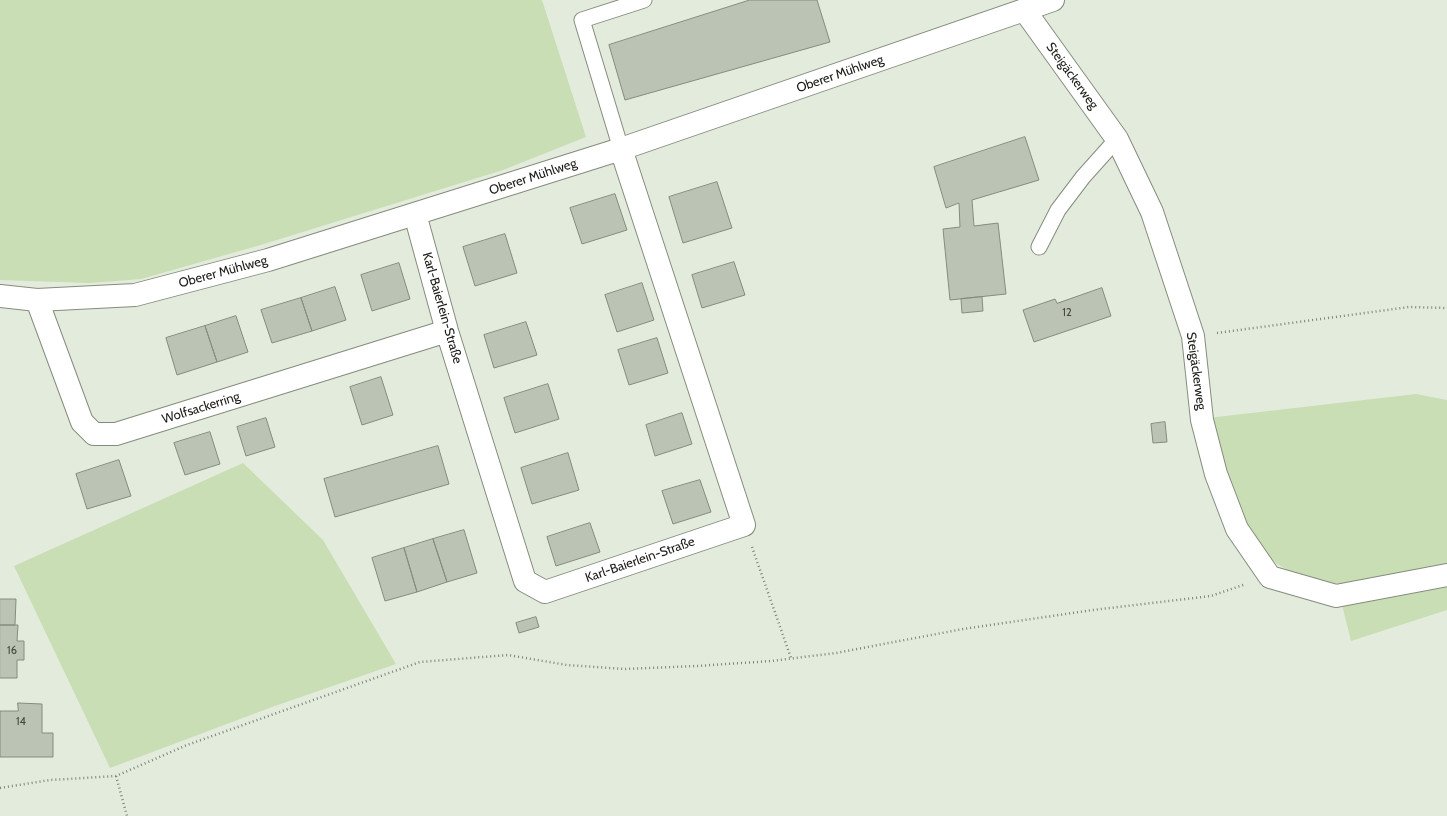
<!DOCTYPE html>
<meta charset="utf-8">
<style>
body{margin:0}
canvas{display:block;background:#e3ebdc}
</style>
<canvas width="1447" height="816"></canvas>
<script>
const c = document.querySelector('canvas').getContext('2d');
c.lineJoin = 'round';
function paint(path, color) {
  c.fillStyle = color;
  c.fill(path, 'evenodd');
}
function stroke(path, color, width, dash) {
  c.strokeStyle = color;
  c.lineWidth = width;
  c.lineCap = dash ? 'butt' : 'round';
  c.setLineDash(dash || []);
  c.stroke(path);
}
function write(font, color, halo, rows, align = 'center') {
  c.font = font + ' Cabin,sans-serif';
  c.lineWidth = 3;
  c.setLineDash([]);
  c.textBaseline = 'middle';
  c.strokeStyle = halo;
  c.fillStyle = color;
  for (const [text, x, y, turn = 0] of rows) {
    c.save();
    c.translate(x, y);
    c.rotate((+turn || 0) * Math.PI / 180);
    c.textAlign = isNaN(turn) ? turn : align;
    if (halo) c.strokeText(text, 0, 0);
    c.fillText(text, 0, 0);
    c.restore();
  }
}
const green = new Path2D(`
 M0,0h542l44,137 -83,33 -239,74 -123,35 -51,4 -90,-3z
 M1416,394l31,6v210l-96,31 -10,-40 -64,-37 -23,-21 -22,-46 -24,-79z
 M243,463l80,77 73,124 -124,43 -162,61 -96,-202z`);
const building = new Path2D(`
 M750,0h67l13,42 -205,58 -16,-55z
 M1025,137l14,43 -67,20 2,26 24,-3 8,71 -56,6 -7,-71 17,-2 -1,-24 -13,5 -12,-41z
 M717,182l15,46 -49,15 -14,-46z
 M615,194l12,36 -45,14 -12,-36z
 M505,234l12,39 -42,13 -12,-39z
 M734,262l11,33 -43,13 -10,-33z
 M399,263l11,36 -38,12 -11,-36z
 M642,283l12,37 -37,12 -12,-37z
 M335,287l11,33 -34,11 -11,-33z
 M1102,288l9,28 -77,26 -11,-32 32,-11 2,4z
 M982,297l1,14 -21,2 -1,-14z
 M301,298l11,33 -40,12 -11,-33z
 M236,316l12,36 -31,10 -12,-36z
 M526,322l11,33 -43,13 -10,-33z
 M205,326l12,36 -40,13 -11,-37z
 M657,338l11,35 -39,12 -11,-35z
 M381,377l12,38 -31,10 -12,-38z
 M548,384l11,35 -44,14 -11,-35z
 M682,413l10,31 -37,12 -9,-31z
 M266,418l9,29 -29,9 -9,-29z
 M1165,422l2,20 -14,1 -2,-19z
 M210,432l10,32 -35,11 -11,-32z
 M438,446l11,38 -114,33 -11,-38z
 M568,453l11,37 -47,14 -11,-36z
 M119,460l12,36 -44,13 -11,-35z
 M700,480l11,32 -38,12 -11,-33z
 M590,523l10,29 -44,14 -9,-29z
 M464,530l13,43 -30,9 -14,-43z
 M433,539l14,43 -30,10 -13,-44z
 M404,548l13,44 -32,9 -13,-43z
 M0,599h16l-1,26h-15z
 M536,617l3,10 -20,6 -3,-10z
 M0,625h18l-1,16h7v19h-7v18h-17z
 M18,703l24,1v29h11v24h-53v-46h18z`);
const path = new Path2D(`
 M1217,333l192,-26 38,1
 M752,547l39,111
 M116,776l11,40
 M0,788l50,-8 66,-4 71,-31 233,-83 88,-7 59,10 58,4 72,-3 74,-5 65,-8 127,-24 130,-19 118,-14 35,-12`);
const service = new Path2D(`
 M621,149l-39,-129 62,-20
 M1039,247l19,-37 25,-33 34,-38`);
const minor = new Path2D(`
 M1025,11l92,128 35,73 41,124 9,84 14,54 21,55 33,48 66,19 111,-21
 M415,214l32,117 78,250 20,11 199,-67 -123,-376
 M0,296l37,4 98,-5 133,-35 353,-111 432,-149
 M37,300l45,122 12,12h22l331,-103`);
const numberNames = [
 ["12",1067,313],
 ["16",12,651],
 ["14",21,722]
];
const streetNames = [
 ["Oberer Mühlweg",840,74,-19],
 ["Steigäckerweg",1072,76,54],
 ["Oberer Mühlweg",533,177,-18],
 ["Oberer Mühlweg",223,272,-15],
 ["Karl-Baierlein-Straße",442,308,74],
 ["Steigäckerweg",1196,371,82],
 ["Wolfsackerring",201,408,-17],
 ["Karl-Baierlein-Straße",640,560,-19]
];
paint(green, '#c9deb4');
paint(building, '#bbc3b4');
stroke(building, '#858c7e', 1);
stroke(service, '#858c7e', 17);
stroke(minor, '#858c7e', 24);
stroke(path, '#7e8379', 2.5, [1, 3]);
stroke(service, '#fff', 15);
stroke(minor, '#fff', 22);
write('11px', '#42463e', null, numberNames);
write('13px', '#191c17', '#fff', streetNames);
</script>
